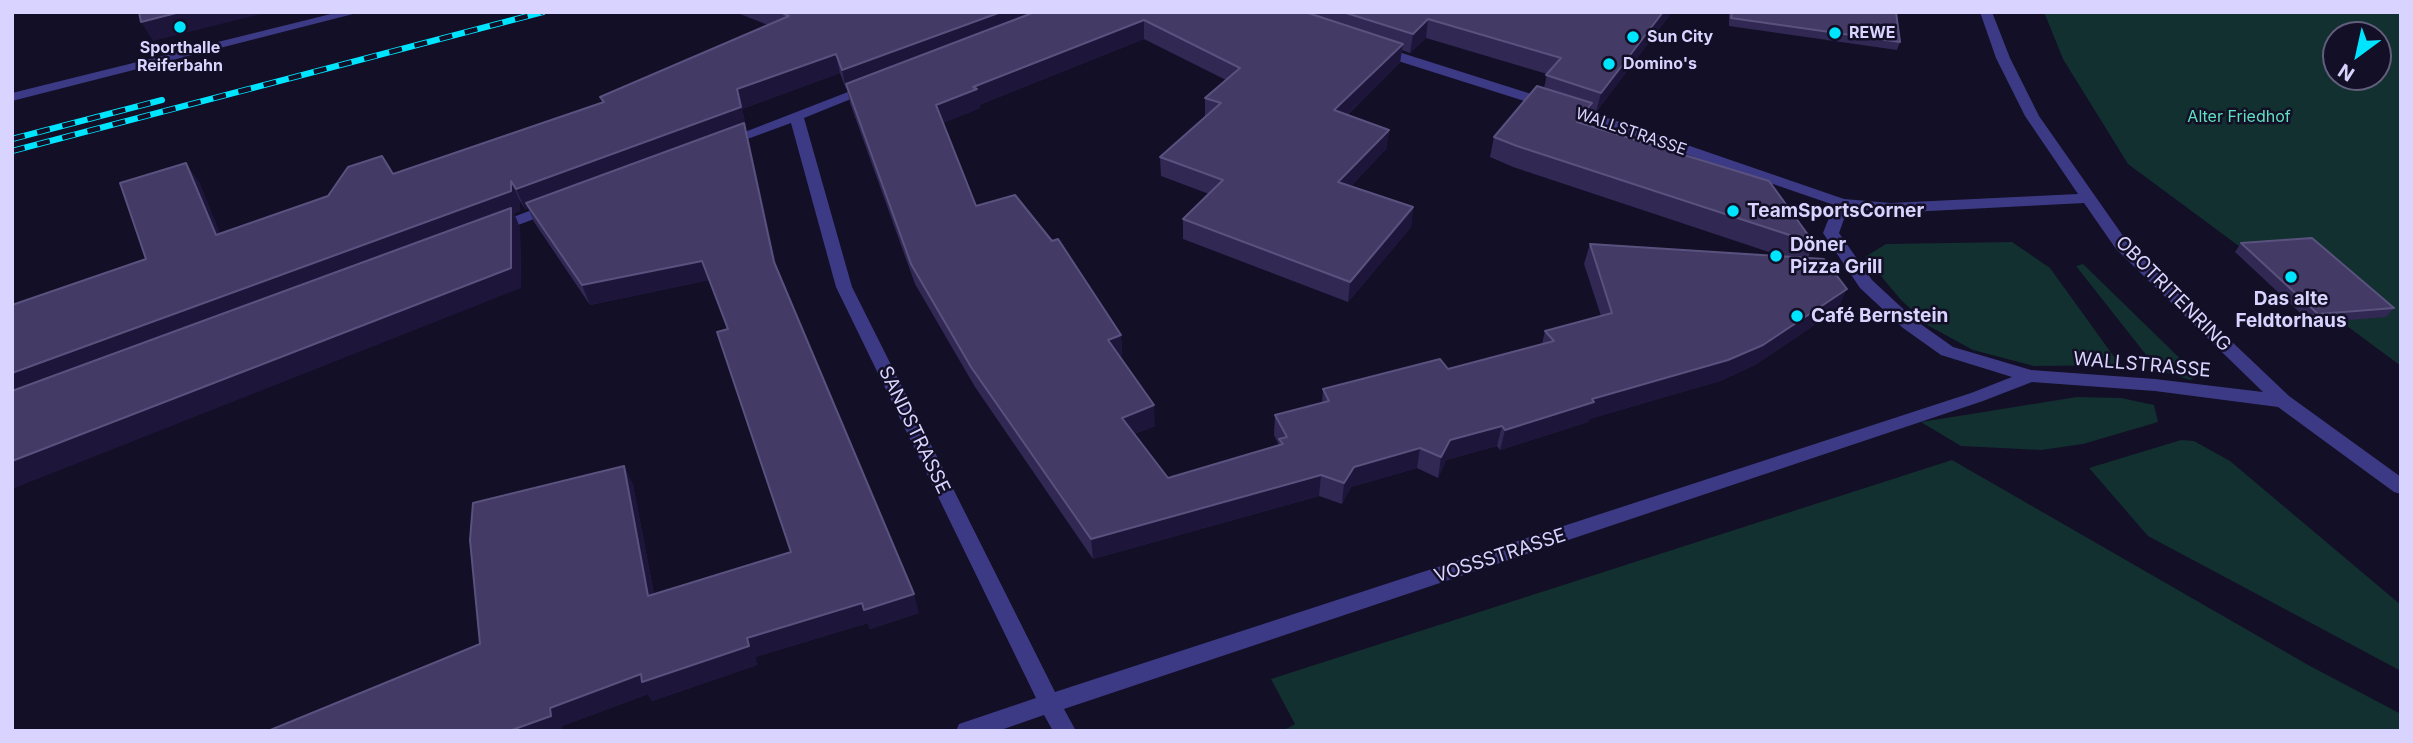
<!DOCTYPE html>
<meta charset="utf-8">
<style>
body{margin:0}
#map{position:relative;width:2413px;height:743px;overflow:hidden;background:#130f26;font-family:Inter,sans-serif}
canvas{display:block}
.frame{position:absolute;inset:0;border:14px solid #d9d4ff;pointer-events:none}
.north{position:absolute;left:2322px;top:21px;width:70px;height:70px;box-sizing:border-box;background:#130f26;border:2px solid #625e7d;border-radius:50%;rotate:213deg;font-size:19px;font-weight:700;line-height:28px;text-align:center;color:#d9d4ff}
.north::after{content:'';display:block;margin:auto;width:24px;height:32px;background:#00e5ff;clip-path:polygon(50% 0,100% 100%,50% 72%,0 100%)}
</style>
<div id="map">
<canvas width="2413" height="743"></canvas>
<div class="frame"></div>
<div class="north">N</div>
</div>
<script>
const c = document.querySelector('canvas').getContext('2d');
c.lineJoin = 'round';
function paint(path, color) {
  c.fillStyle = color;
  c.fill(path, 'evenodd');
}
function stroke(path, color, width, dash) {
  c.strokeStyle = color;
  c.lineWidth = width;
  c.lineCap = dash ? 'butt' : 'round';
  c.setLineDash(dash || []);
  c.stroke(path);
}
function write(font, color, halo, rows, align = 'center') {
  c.font = font + ' Inter,sans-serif';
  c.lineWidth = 5;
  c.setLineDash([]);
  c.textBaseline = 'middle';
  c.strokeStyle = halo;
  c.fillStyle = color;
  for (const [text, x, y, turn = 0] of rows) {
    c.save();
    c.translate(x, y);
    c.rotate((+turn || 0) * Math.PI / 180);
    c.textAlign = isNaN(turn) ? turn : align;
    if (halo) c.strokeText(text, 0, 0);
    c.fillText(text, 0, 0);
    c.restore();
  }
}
const green = new Path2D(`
 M2044,12h357v354l-273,-202 -65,-105zM2336,35h42v42h-42z
 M2012,242l38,26 70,97 -86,1 -61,-16 -44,-24 -28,-26 -36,-43 21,-13z
 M2083,264l115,112 -8,4 -32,-10 -82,-104z
 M2077,397l44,1 33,7 4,17 -75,22 -42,6 -80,-4 -40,-24z
 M2181,440l13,1 36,20 171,144v66l-253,-135 -59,-68z
 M1952,460l358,206 91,48v17h-1118l12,-7 -24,-45z`);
const minor = new Path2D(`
 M339,12h22l-349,89v-8z
 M1980,12h12l18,46 29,58 89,127 161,153 112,81v17l-7,-2 -116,-85 -123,-16 -123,-9 -49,19 -919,308 12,22h-23l-9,-16 -46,16h-42l3,-7 77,-26 -200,-411 -45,-164 -60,22h-10l-2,-3 147,-57h10l2,3 -74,30 48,169 203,405 916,-299 41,-16 -71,-22 -38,-27 -43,-40 -37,-55 11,-28 -218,-75 -240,-76v-6h10l240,76 218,75 47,4 187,-9 -53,-78 -29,-58zM2084,203l32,46 147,143 -108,-13 -124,-9 -78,-23 -38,-27 -43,-40 -33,-47 9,-25 43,5z
 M553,202l5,2 3,3 -3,3 -56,21h-10l-3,-3 3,-3z`);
const rail = new Path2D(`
 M12,139l150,-39
 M12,151l531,-139`);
const wall = new Path2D(`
 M735,12h928l6,4 -73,96 -5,-2 -5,15 228,118 -6,15 30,51 -83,56 -35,16 -131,38 -1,3 -88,28 -3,-4 -51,14 -8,18 -21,-10 -66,19 -9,17 -23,-8 -226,63 -118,-172 -60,-103 -65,-181 -3,-14h-1l-6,-16 -98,36 4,18h-1l4,14 28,128 142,344 -49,16 -2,-6 -113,34 2,8 -105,36 -4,-7 -86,32 -82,-82 144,-178 9,19 21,109 137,-42 -64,-223 -18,-49 -119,25 -56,-83 -6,-14 -3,1 -5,-8v10l-6,2 6,15 1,60 -375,-29 53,-77 21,52 382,-132 -2,-5 168,-72zM1426,38l121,36 -3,14 -50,49 -4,20 23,10 268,89 -191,-12 -6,20 17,52 -56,15 -3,13 -94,25 -125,20 -1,14 -47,12 -1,20 5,10 -111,33 -34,-44 21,-8 -35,-70h2l-1,-21 -145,-129 -33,-83 37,-15 -1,-3 165,-66 82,41 -21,18v19l-45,40 1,19 48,18 -26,25v20l165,63 63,-75 2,-20 -62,-21 35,-37 3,-19 -42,-15 53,-53 2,-12 8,3z
 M1729,12h167l4,30 -3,8 -168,-24z
 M2241,243l153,65 -8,9 -75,6 -76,-71z`);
const shadedWall = new Path2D(`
 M180,12h89l-116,29 -12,-19z
 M1001,12h52l-207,72 1,5h-1l-4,-19z
 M1663,12h7l-1,4 -73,96 5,-19z
 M1428,19l-2,19 -16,15 3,-19z
 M1144,20v19l-165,66 1,3 -41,17 -3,-20 37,-18z
 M1403,44l-3,18 -68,67 2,-19z
 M836,54l4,19 -98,36 4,18h-1l4,14 31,140 -254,-78 2,5 -3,1 -9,-20 221,-100z
 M1592,103l-5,20 -14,19 4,-20z
 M1389,130l-3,19 -49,53 1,-20z
 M186,163l13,19 30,73 -13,-20z
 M511,181l9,20v10l-6,2 6,15 1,60 -509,201v-116z
 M1413,207l-2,20 -63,75 2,-20z
 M702,261l7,19 -119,25 -8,-20z
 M1847,289l-9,20 -83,56 -35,16 -131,38 -1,3 -88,28 5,-20 87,-31z
 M1121,335l1,21 -13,4 -1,-20z
 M1154,405l1,21 -32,12 -1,-20z
 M1502,426l-5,20 -51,14 -8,18 3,-21 9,-17z
 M1420,448l-3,20 -66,19 -9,17 2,-21 10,-16z
 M624,466l9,19 25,130 -10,-19z
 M1321,475l-2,21 -226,63 -2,-20z
 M914,594l5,19 -49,16 -2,-6 -113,34 2,8 -105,36 -4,-7 -86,32 1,5h-54l41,-23 91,-34 106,-36 115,-35z`);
const building = new Path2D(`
 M139,12h41l-39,10z
 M780,12h221l-159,58 -6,-16 -99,35 4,18 -225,82 -5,-8v10l-499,182v-68l134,-46 -26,-76 66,-20 30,72 112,-39 20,-29 34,-11 11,18 211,-72 -4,-5 189,-81z
 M1035,12h270l98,32 -69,66 55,20 -51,52 75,25 -63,75 -167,-63 40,-39 -63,-23 61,-54 -16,-5 35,-30 -96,-48 -171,67 4,2 -41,16 40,101 39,-11 37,46 6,-2 63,96 -13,5 46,65 -32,13 46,60 115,-34 -4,-5 8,-2 -12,-22 54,-14 -6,-12 117,-30 8,10 106,-28 -9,-10 67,-18 -22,-69 234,15 23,30 -84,56 -35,15 -136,39 2,3 -89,28 -3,-4 -52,14 -9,17 -21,-9 -66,19 -10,16 -23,-8 -230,64 -120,-172 -60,-103 -65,-180z
 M1343,12h320l-62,81 -55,-18 15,-17 -133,-39 -15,15z
 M1732,12h164l4,30 -169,-24z
 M1537,86l55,17 -15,19 192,59 45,62 -297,-97 -23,-9z
 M744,123l30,139 140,332 -50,16 -2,-7 -115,35 2,8 -107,36 -1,-8 -91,34 1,8 -42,15h-241l212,-87 -10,-104 3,-37 151,-37 24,130 143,-44 -74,-220 11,-3 -26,-68 -120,24 -56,-82z
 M511,208v60l-499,193v-70z
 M2312,238l82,70 -76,6 -77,-71z`);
const markers = [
 [180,27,7,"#00e5ff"],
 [1835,33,7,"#00e5ff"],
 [1633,37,7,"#00e5ff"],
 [1609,64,7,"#00e5ff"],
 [1733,211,7,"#00e5ff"],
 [1776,256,7,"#00e5ff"],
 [2291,277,7,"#00e5ff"],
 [1797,316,7,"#00e5ff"]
];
const farPoinames = [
 ["REWE",1849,33],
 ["Sun City",1647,37],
 ["Sporthalle",180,48,"center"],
 ["Reiferbahn",180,66,"center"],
 ["Domino's",1623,64]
];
const farParknames = [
 ["Alter Friedhof",2239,117]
];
const farStreetnames = [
 ["WALLSTRASSE",1631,132,19]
];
const poiNames = [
 ["TeamSportsCorner",1747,211],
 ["Döner",1790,245],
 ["Pizza Grill",1790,267],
 ["Das alte",2291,299,"center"],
 ["Feldtorhaus",2291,321,"center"],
 ["Café Bernstein",1811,316]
];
const streetNames = [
 ["OBOTRITENRING",2173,294,45],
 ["WALLSTRASSE",2142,365,5],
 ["SANDSTRASSE",914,430,64],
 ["VOSSSTRASSE",1500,556,-18]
];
paint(green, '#12302f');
paint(minor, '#3d3a85');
stroke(rail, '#00e5ff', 6);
stroke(rail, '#130f26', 4.5, [13]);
paint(wall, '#312854');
paint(shadedWall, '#1d163a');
paint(building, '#433a66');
stroke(building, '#5a527e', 2);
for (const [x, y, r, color] of markers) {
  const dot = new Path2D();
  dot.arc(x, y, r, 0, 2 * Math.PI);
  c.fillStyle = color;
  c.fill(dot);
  stroke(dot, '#130f26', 2.5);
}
write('bold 16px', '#d9d4ff', '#130f26', farPoinames, 'left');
write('16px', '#5fe0c0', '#130f26', farParknames);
write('16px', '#d9d4ff', '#130f26', farStreetnames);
write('bold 19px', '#d9d4ff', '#130f26', poiNames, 'left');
write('19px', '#d9d4ff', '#130f26', streetNames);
</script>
